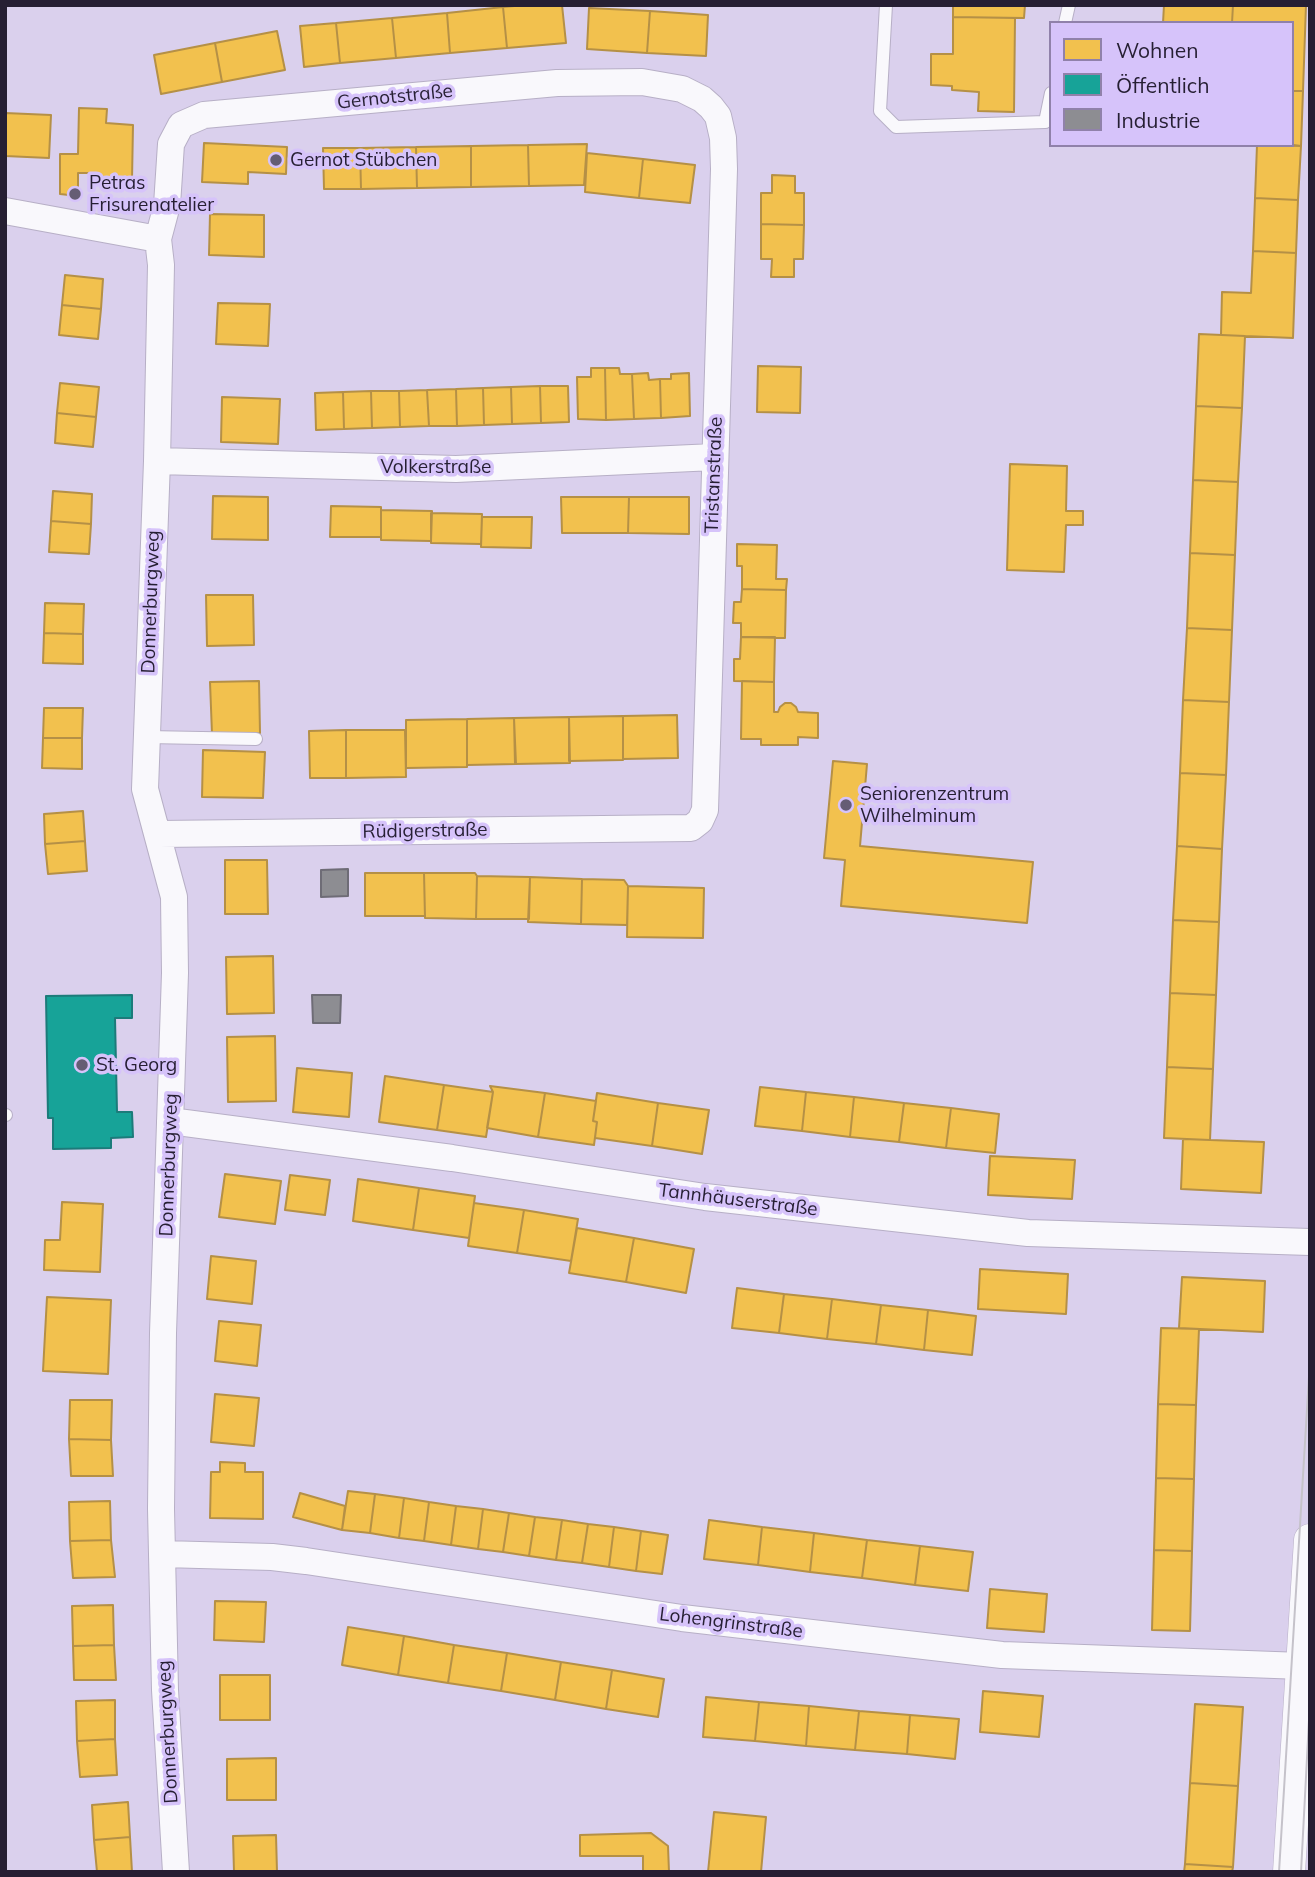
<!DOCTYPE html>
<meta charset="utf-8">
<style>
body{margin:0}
#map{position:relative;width:1315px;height:1877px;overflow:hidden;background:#dad0ed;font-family:Mulish,sans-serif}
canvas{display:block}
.frame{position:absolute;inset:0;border:7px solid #261f33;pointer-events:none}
.legend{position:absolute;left:1049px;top:21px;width:245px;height:126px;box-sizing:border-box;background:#d6c3fa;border:2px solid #9081aa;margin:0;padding:9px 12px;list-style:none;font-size:21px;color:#261f33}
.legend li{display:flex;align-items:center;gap:14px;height:35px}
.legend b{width:35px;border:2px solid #9081aa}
</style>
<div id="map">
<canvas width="1315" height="1877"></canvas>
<div class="frame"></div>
<ul class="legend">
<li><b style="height:19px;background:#f2c14e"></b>Wohnen</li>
<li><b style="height:19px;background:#17a398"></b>Öffentlich</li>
<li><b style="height:19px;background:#8d8d92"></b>Industrie</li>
</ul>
</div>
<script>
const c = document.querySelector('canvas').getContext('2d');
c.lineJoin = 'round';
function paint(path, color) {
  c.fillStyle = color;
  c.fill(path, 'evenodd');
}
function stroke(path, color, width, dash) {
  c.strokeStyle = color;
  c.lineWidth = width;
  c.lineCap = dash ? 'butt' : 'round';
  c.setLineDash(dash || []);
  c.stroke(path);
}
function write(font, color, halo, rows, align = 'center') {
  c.font = font + ' Mulish,sans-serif';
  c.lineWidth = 7;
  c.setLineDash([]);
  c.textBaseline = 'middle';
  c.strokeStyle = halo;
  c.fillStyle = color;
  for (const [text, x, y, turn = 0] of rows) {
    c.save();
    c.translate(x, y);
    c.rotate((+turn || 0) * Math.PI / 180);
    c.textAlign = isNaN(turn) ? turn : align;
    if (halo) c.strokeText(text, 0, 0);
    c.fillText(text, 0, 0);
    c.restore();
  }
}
const homes = new Path2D(`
 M526,5h36l4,38 -59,5 -4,-41z
 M953,5h72l-1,13 -71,-1z
 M1164,5h69l-1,18h-69z
 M1233,5h73l-3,86h-11v-68h-60z
 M503,7l4,41 -57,5 -3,-40z
 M589,8l61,3 -3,42 -60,-4z
 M650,11l58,4 -2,41 -59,-3z
 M447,13l3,40 -54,5 -4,-40z
 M953,17l62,1 -1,94 -36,-1 1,-19 -27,-2v-4l-21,-1v-31h22z
 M392,18l4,40 -56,5 -4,-40z
 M336,23l4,40 -36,4 -4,-41z
 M277,31l8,39 -63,12 -7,-39z
 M215,43l7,39 -61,12 -7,-39z
 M1292,91h11l-2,55 -9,-1z
 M79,108l28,1 -1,14 27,2 -1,55 -42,1 -1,-8h-11v23l-18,-2v-40h18z
 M5,113l46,2 -2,43 -44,-2z
 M204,143l83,4 -1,27 -38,-2v12l-46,-2z
 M587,144l-3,41 -55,1 -1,-41z
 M528,145l1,41 -58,1v-41z
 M1257,145l44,1 -3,54 -43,-2z
 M471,146v41l-54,1 -1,-41z
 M416,147l1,41 -56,1 -1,-41z
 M323,148h37l1,41h-37z
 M587,153l56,6 -4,39 -54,-6z
 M643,159l52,6 -5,38 -51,-5z
 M772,175l23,1v17h9v32l-43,-1v-31h11z
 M1255,198l43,2 -2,53 -43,-2z
 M210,214l54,1v42l-55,-2z
 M761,224l43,1 -1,34h-9v18h-23l1,-18h-11z
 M1253,251l43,2 -3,85 -72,-3 1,-43 29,1z
 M65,275l38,4 -2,30 -39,-4z
 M218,303l52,1 -2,42 -52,-2z
 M62,305l39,4 -3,30 -39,-4z
 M1199,334l46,2 -3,72 -46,-2z
 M758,366l43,1 -1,46 -43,-1z
 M591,368h14l1,52 -28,-1 -1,-42h14z
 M605,368h14l1,6h12l2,45 -28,1z
 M648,373l1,7 11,-1 1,39 -27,1 -2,-45z
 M689,373l1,43 -29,2 -1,-39h11v-5z
 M60,383l39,4 -3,30 -39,-4z
 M540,386l1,37 -29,1 -1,-37z
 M540,386h28l1,36 -28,1z
 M511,387l1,37 -28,1 -1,-37z
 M483,388l1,37 -27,1 -1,-37z
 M456,389l1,37h-28l-2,-36z
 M427,390l2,36 -29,1 -1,-36z
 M371,391l1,37 -28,1 -1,-37z
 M371,391h28l1,36 -28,1z
 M343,392l1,37 -28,1 -1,-37z
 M222,397l58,2 -2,45 -57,-2z
 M1196,406l46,2 -4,74 -45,-2z
 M57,413l39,4 -3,30 -38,-4z
 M1010,464l57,2 -1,45h17v14h-17l-2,47 -57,-2z
 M1193,480l45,2 -3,73 -45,-2z
 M53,491l39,3 -1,30 -40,-3z
 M213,496l55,1v43l-56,-1z
 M561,497h68l-1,36h-66z
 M629,497h60v37l-61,-1z
 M331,506l50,1v30h-51z
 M381,510l51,1 -1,30 -50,-1z
 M431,513l51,1 -1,30 -50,-1z
 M482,517h50l-1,31 -50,-1z
 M51,521l40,3 -2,30 -40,-2z
 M737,544l40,1 -1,34h11l-1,11 -44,-1v-23h-5z
 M1190,553l45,2 -3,75 -45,-2z
 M742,589l44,1 -1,48 -44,-1v-14h-8l1,-21h7z
 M206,595h47l1,50 -47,1z
 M45,603l39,1 -1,30 -39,-1z
 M1187,628l45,2 -3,72 -46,-2z
 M44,633l39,1v30l-40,-1z
 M741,637h34l-1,45 -40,-1v-22h6z
 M259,681l1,52 -48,1 -2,-52z
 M742,681l32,1v30h4l2,-5 5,-4h6l5,4 2,5 20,1v25l-20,-1v8h-37v-6h-20z
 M1183,700l46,2 -3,73 -46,-2z
 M44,708h39l-1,30h-39z
 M677,715l1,43 -55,1v-43z
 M623,716v44l-54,1v-44z
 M569,717l1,46 -55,1 -1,-46z
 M514,718l2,46 -49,1v-46z
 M467,719v48l-61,1v-48z
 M346,730v48h-36l-1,-47z
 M346,730h59l1,47 -60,1z
 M43,738h39v31l-40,-1z
 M203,750l62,2 -2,46 -61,-1z
 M833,761l34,3 -7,82 173,16 -6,61 -186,-17 4,-46 -21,-2z
 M1180,773l46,2 -4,74 -45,-3z
 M83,811l2,30 -40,3 -1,-30z
 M85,841l2,30 -39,3 -3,-30z
 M1177,846l45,3 -3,73 -46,-2z
 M225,860h42l1,54h-43z
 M365,873h59l1,43h-60z
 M424,873h51l2,3 -1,43 -51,-1z
 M477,876l53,1 -1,42h-53z
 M530,877l52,2 -1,45 -53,-2z
 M582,879l42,1 4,6 -1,39 -46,-1z
 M628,886l76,2 -1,50 -76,-1z
 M1173,920l46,2 -3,73 -46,-2z
 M273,956l1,57 -47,1 -1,-57z
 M1170,993l46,2 -3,74 -46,-2z
 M275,1036l1,65 -48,1 -1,-65z
 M1167,1067l46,2 -3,71 -46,-2z
 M297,1068l55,5 -3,44 -56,-5z
 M385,1076l59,9 -7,45 -58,-8z
 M444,1085l49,7 -7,45 -49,-7z
 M490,1086l55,7 -7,44 -51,-9 6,-36z
 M760,1087l46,5 -4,39 -47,-5z
 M806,1092l48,5 -4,40 -48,-6z
 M545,1093l51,8 -3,20 4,1 -3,23 -56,-8z
 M597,1093l61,10 -6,43 -57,-8 2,-16 -4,-1z
 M854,1097l50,6 -5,39 -49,-5z
 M658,1103l51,7 -7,44 -50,-8z
 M904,1103l47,5 -5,40 -47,-6z
 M951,1108l48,6 -4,39 -49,-5z
 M1183,1139l81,3 -3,51 -80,-4z
 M990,1156l85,4 -3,39 -84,-4z
 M225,1174l56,7 -6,43 -56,-7z
 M290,1175l40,5 -5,35 -40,-5z
 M358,1179l61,9 -6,42 -60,-9z
 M419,1188l56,8 -6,42 -56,-8z
 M62,1202l41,2 -3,68 -56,-2 1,-30h15z
 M474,1203l50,7 -7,43 -49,-7z
 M524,1210l54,9 -7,42 -54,-8z
 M577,1228l57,10 -8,44 -57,-9z
 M634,1238l60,11 -8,44 -60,-11z
 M211,1256l45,5 -4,43 -45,-5z
 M980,1269l88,5 -2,40 -88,-5z
 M1182,1277l83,4 -2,51 -84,-4z
 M737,1288l47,6 -5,39 -47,-5z
 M784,1294l48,5 -5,40 -48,-6z
 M47,1297l64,3 -3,74 -65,-3z
 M832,1299l49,6 -5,39 -49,-5z
 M881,1305l47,5 -4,40 -48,-6z
 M928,1310l48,6 -4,39 -48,-5z
 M219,1321l42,4 -4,41 -42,-5z
 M1161,1328l38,1 -3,76 -38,-1z
 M215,1394l44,4 -5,48 -43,-4z
 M70,1400h42l-1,40 -42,-1z
 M1158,1404l38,1 -2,74 -38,-1z
 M69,1439l42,1 2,36h-42z
 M220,1462l25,1v9h18v47l-53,-1 1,-46h9z
 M1156,1478l38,1 -2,72 -38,-1z
 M348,1491l27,3 -5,39 -28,-3z
 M300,1493l45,13 -3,24 -49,-13z
 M375,1494l29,4 -5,40 -29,-5z
 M404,1498l25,4 -5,39 -25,-3z
 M110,1501l1,39 -41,1 -1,-39z
 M429,1502l27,4 -5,39 -27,-4z
 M456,1506l27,3 -5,40 -27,-4z
 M483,1509l26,4 -6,39 -25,-3z
 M509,1513l26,4 -6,39 -26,-4z
 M535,1517l27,3 -6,40 -27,-4z
 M562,1520l26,4 -6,39 -26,-3z
 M709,1520l53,7 -4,38 -54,-6z
 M588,1524l26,3 -5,40 -27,-4z
 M614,1527l27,4 -5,40 -27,-4z
 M762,1527l52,6 -4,39 -52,-7z
 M641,1531l27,4 -6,39 -26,-3z
 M814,1533l53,7 -5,38 -52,-6z
 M111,1540l4,37 -42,1 -3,-37z
 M867,1540l53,6 -5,39 -53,-7z
 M920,1546l53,6 -5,39 -53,-6z
 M1154,1550l38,1 -2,80 -38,-1z
 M990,1589l57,5 -3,38 -57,-4z
 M215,1601l51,1 -2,40 -50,-2z
 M113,1605l1,40 -41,1 -1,-40z
 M348,1627l56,9 -6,39 -56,-10z
 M404,1636l50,9 -6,38 -50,-8z
 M114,1645l2,35h-42l-1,-34z
 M454,1645l53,8 -6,38 -53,-8z
 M507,1653l54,9 -6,38 -54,-9z
 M561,1662l51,8 -6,39 -51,-9z
 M612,1670l52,9 -6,38 -52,-8z
 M220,1675h50v45h-50z
 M983,1691l60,5 -4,41 -59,-5z
 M706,1697l53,5 -4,39 -52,-4z
 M115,1700v39l-38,2 -1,-40z
 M759,1702l50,4 -3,40 -51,-5z
 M1195,1704l48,3 -5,79 -48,-3z
 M809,1706l50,5 -4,39 -49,-4z
 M859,1711l51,4 -3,39 -52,-4z
 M910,1715l49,4 -4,40 -48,-5z
 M115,1739l2,36 -37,2 -3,-36z
 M276,1758v42h-49v-41z
 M1190,1783l48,3 -5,81 -48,-3z
 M128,1802l2,35 -36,3 -2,-35z
 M714,1812l52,5 -5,55h-53z
 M651,1833l17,13 1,26h-26v-16h-63v-21z
 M276,1835l1,37h-43l-1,-36z
 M130,1837l2,35h-35l-3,-32z
 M1185,1864l48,3 -1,5h-48z`);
const public = new Path2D(`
 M132,995v23h-17l2,94h15l1,25 -22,1v10l-58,1v-31h-5l-2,-122z`);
const industry = new Path2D(`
 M348,869v27l-27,1v-27z
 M312,995h29l-1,28h-27z`);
const service = new Path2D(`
 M886,5l-6,106 16,16 149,-5 6,-29
 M1065,23l4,-18
 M147,737l109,2
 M5,1115h1`);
const minor = new Path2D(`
 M5,211l153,28 3,26 -4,196 -12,328 29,108 1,76 -12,360 -2,176 4,181 11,182
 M158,239l9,-34 4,-61 10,-19 23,-10 353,-32 85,-1 40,7 20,10 9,8 7,9 5,22 1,31 -19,641 -5,11 -9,7 -532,6
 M157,461l299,8 258,-12
 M170,1121l282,37 253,39 323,36 282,9
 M163,1554l109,3 34,4 376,57 320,37 300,11`);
const tertiary = new Path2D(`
 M1289,1872l21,-332`);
const tram = new Path2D(`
 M1279,1872l31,-512
 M1301,1872l9,-171`);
const markers = [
 [276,160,7,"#655d74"],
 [75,194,7,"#655d74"],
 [846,805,7,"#655d74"],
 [82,1065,7,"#655d74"]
];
const streetNames = [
 ["Gernotstraße",395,97,-6],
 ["Volkerstraße",436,467],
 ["Tristanstraße",714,475,-88],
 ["Donnerburgweg",151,602,-88],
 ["Rüdigerstraße",425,831,-1],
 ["Donnerburgweg",169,1165,-88],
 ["Tannhäuserstraße",738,1200,7],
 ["Lohengrinstraße",731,1623,7],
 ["Donnerburgweg",168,1732,-93]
];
const poiNames = [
 ["Gernot Stübchen",290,160],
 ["Petras",89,183],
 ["Frisurenatelier",89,205],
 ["Seniorenzentrum",860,794],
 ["Wilhelminum",860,816],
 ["St. Georg",96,1065]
];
paint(homes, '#f2c14e');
stroke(homes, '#b59046', 2);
paint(public, '#17a398');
stroke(public, '#1c7b7a', 2);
paint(industry, '#8d8d92');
stroke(industry, '#6e6c76', 2);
stroke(service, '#b7afc6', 14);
stroke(minor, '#b7afc6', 28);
stroke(tertiary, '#b7afc6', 33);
stroke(service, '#f9f8fc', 12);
stroke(minor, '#f9f8fc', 26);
stroke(tertiary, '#f9f8fc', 32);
stroke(tram, '#c5c2ca', 2);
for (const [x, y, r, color] of markers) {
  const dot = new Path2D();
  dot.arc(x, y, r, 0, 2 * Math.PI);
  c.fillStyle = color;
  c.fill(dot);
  stroke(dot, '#d6c3fa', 2.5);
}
write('19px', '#261f33', '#d6c3fa', streetNames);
write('19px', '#261f33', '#d6c3fa', poiNames, 'left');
</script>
